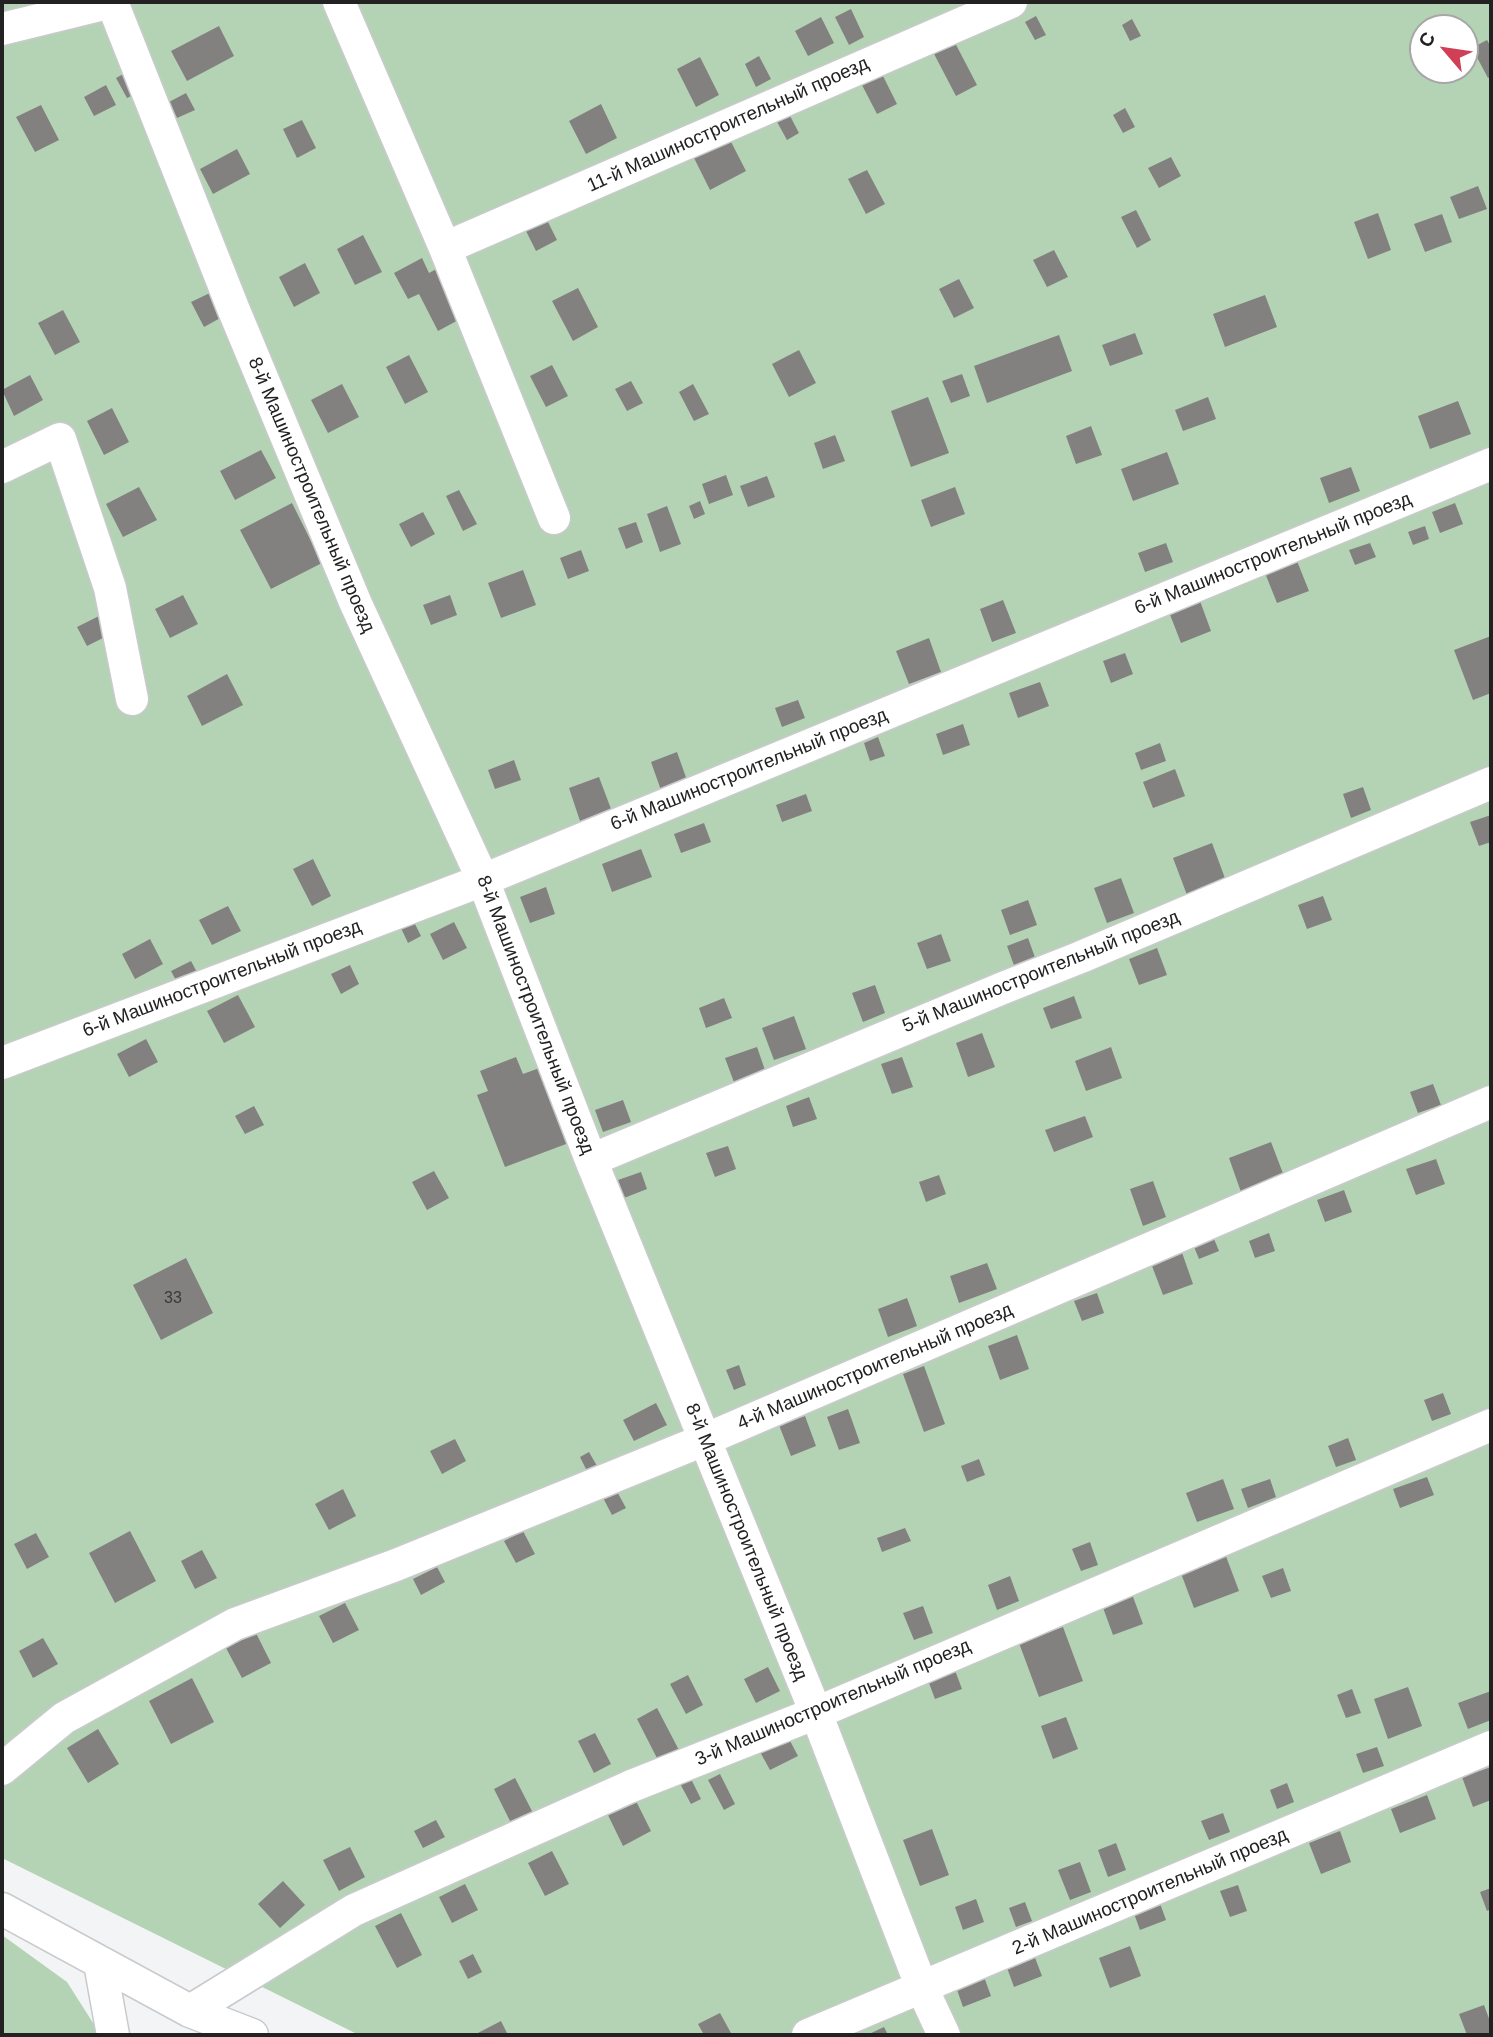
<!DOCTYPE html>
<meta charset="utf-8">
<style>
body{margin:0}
#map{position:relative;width:1493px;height:2037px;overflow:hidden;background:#f3f4f6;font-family:Arial,sans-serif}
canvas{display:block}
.frame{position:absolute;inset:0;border:4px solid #222223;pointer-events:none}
.north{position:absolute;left:1409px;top:14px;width:70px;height:70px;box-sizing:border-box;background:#fff;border:2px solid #a7a7a7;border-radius:50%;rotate:299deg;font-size:19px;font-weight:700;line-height:28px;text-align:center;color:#222223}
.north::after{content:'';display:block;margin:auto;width:24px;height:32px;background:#d03f53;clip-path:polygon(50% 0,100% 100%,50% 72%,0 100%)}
</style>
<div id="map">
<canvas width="1493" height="2037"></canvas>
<div class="frame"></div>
<div class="north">С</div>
</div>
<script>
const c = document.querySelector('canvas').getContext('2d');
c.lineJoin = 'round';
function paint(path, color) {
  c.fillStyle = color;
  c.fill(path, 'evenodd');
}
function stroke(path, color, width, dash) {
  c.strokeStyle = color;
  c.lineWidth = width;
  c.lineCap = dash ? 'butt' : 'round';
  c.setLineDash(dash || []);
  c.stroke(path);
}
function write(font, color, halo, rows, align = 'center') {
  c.font = font + ' Arial,sans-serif';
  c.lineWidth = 7;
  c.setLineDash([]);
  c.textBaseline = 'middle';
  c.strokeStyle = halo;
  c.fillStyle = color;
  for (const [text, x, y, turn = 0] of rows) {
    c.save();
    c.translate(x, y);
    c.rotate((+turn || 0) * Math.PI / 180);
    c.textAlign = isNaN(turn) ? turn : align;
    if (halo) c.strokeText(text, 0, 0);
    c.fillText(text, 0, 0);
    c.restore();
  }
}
const green = new Path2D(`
 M2,2h1489v2033h-1132l-357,-177zM1423,28h42v42h-42z
 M2,1935l65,47 28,44 2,9h-95z`);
const building = new Path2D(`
 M851,9l13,28 -15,8 -14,-28z
 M1036,16l10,19 -11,5 -10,-18z
 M821,17l13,26 -26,13 -13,-25z
 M1132,19l9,17 -11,5 -8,-16z
 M219,26l15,30 -47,25 -16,-30z
 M953,39l24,46 -21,11 -24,-46z
 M1487,40l4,7v29l-3,2 -16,-30z
 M759,56l12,23 -15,8 -11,-23z
 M700,57l19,38 -23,12 -19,-38z
 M129,71l11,21 -13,6 -11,-20z
 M882,74l15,30 -20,10 -15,-29z
 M106,85l10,20 -22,11 -10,-19z
 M186,93l9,17 -18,8 -8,-16z
 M601,104l16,34 -31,16 -17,-33z
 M41,105l18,35 -24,12 -19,-35z
 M1125,108l10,19 -12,6 -10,-18z
 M789,114l10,19 -12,7 -11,-20z
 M302,120l14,28 -19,10 -14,-29z
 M728,136l18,35 -36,19 -18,-36z
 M237,149l13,25 -37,20 -13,-25z
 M1171,157l10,19 -22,12 -11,-20z
 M867,170l18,34 -19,10 -18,-35z
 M1478,186l9,23 -28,10 -9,-22z
 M1136,210l15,30 -14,8 -16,-31z
 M1378,213l13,37 -23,9 -14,-37z
 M1442,214l10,28 -27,10 -11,-28z
 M545,216l12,24 -21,11 -12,-24z
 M363,235l19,37 -27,13 -18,-36z
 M1054,250l14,27 -21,10 -14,-27z
 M422,258l7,15 9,-5 26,49 -26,14 -19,-37 -11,5 -14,-26z
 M305,263l15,30 -26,14 -15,-30z
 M959,279l15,29 -20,10 -15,-29z
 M578,288l20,39 -25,14 -21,-40z
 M212,292l12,24 -20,11 -13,-25z
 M1265,295l12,32 -52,20 -12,-33z
 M63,310l17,32 -25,13 -17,-32z
 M1135,333l8,21 -33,12 -8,-21z
 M1059,335l13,36 -85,32 -13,-37z
 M799,350l17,33 -27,14 -17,-33z
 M409,355l19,37 -23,12 -19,-37z
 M552,365l16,31 -22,11 -16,-31z
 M962,374l8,22 -19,7 -9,-22z
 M30,375l13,25 -29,16 -12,-26z
 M631,381l12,22 -16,8 -12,-22z
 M342,384l17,33 -31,16 -17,-33z
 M693,384l16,30 -15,7 -15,-29z
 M928,397l21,56 -38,14 -20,-56z
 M1208,397l8,22 -33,12 -8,-21z
 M1458,401l13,33 -41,15 -12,-33z
 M112,408l17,34 -25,13 -17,-34z
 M1091,426l11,29 -26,9 -10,-28z
 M835,435l10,26 -22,8 -9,-26z
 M261,450l15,28 -41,22 -15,-29z
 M1167,452l12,32 -46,17 -12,-32z
 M1351,467l9,24 -31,12 -9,-25z
 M726,475l7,20 -24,9 -7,-20z
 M767,476l8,21 -27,10 -8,-21z
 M139,487l18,33 -34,17 -17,-33z
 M955,487l10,27 -34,13 -10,-27z
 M459,490l18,34 -14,7 -17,-35z
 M700,501l5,13 -11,5 -5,-13z
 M292,503l30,60 -51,26 -31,-59z
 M1455,503l8,21 -23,9 -8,-21z
 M667,506l14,38 -21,8 -13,-38z
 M423,512l12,22 -24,13 -12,-23z
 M636,522l7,20 -17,7 -8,-21z
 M1425,526l4,13 -16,6 -5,-13z
 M1166,543l7,19 -28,10 -7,-19z
 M1370,543l6,14 -21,8 -6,-15z
 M581,550l8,21 -21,8 -8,-21z
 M1297,561l12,30 -32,12 -12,-30z
 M523,570l13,35 -35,13 -13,-35z
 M183,595l15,29 -28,14 -15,-29z
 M450,595l7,20 -26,10 -8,-20z
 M1003,600l13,33 -24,9 -12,-33z
 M1200,601l11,30 -30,12 -12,-31z
 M101,615l10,19 -24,12 -10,-19z
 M1491,636v57l-18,7 -19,-50z
 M929,638l12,34 -32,12 -13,-33z
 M1125,653l8,21 -22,9 -8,-22z
 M227,674l16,31 -41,21 -15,-30z
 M1040,682l9,24 -31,12 -9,-25z
 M798,700l7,18 -23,9 -7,-19z
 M963,724l7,21 -27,10 -7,-21z
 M878,737l7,19 -15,5 -6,-18z
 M1160,743l6,18 -25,9 -6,-17z
 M677,752l11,31 -26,10 -11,-31z
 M514,760l7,20 -26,9 -7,-19z
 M1175,769l10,27 -32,12 -10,-26z
 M599,777l12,32 -31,12 -11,-33z
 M1363,787l8,23 -20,8 -8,-24z
 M806,794l6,17 -30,11 -6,-17z
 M1491,815v27l-12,4 -9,-24z
 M704,823l7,19 -30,11 -7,-19z
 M1212,843l14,38 -39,14 -14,-37z
 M641,849l11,28 -40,15 -10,-28z
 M313,859l18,37 -19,10 -19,-37z
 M1121,878l13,35 -27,10 -13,-35z
 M546,887l9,27 -25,9 -10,-26z
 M1323,896l9,24 -25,9 -9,-24z
 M1028,900l9,25 -27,10 -9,-25z
 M228,906l13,25 -29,14 -13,-25z
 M413,920l8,16 -13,7 -8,-17z
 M454,922l13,26 -24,12 -13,-26z
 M941,934l10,27 -24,8 -10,-26z
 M1028,938l9,25 -21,8 -9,-25z
 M150,939l13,25 -28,15 -13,-25z
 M1157,948l10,27 -28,10 -10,-26z
 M191,961l9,17 -20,10 -9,-17z
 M350,965l9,19 -18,10 -10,-20z
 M875,985l10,28 -22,9 -11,-29z
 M238,995l17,32 -31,16 -17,-32z
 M1074,996l8,22 -31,11 -8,-21z
 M724,998l8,20 -26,10 -7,-20z
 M794,1016l12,33 -32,11 -12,-32z
 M982,1033l13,34 -27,10 -12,-34z
 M146,1039l12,23 -29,15 -12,-23z
 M757,1047l9,26 -31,12 -10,-27z
 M1111,1047l11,31 -36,13 -11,-30z
 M516,1057l7,17 22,-8 29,75 -69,26 -28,-72 11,-4 -8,-20z
 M902,1057l11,30 -21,7 -11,-30z
 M1433,1084l8,21 -23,8 -8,-21z
 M809,1097l8,22 -24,8 -7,-21z
 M623,1100l8,22 -28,10 -8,-22z
 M254,1106l10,19 -19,9 -10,-18z
 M1085,1116l8,21 -39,15 -9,-22z
 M1271,1142l13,34 -43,16 -12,-34z
 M728,1146l8,23 -21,8 -9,-24z
 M1436,1159l9,25 -29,11 -10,-26z
 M434,1171l15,27 -22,12 -15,-28z
 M641,1172l6,17 -23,9 -6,-18z
 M939,1175l7,19 -20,8 -7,-20z
 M1153,1181l13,36 -23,9 -13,-37z
 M1344,1190l8,22 -27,10 -8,-22z
 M1269,1233l6,18 -20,7 -6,-17z
 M1212,1234l7,17 -20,8 -7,-17z
 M1180,1247l13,37 -30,11 -14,-37z
 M186,1258l27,55 -52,27 -28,-55z
 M987,1263l10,26 -38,14 -9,-27z
 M1097,1293l7,20 -22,8 -8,-20z
 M907,1298l10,28 -29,11 -10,-28z
 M1017,1335l12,34 -29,11 -12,-34z
 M739,1365l7,20 -12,5 -8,-20z
 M924,1366l21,58 -21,8 -21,-58z
 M1443,1393l8,21 -19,7 -8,-21z
 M656,1403l11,22 -33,16 -11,-21z
 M848,1409l12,34 -21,7 -12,-33z
 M805,1416l11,30 -25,10 -12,-31z
 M1348,1438l8,22 -20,7 -8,-21z
 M455,1439l11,22 -24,13 -12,-23z
 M589,1452l8,14 -10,5 -7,-14z
 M979,1459l6,16 -18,7 -6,-16z
 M1427,1477l7,18 -34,13 -7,-19z
 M1223,1479l11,30 -37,13 -11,-29z
 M1270,1479l6,18 -28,11 -7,-19z
 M614,1486l12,22 -14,7 -12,-23z
 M343,1489l13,27 -27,14 -14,-26z
 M905,1528l6,13 -29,11 -5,-14z
 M130,1531l26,50 -41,22 -26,-50z
 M523,1531l12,23 -19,9 -12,-22z
 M36,1533l13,24 -22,12 -13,-25z
 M1090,1542l8,23 -17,6 -9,-22z
 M202,1550l15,28 -22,11 -14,-28z
 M1224,1551l15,40 -45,17 -15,-40z
 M437,1567l8,15 -24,13 -8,-16z
 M1283,1568l8,23 -20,7 -9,-22z
 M1010,1576l9,25 -22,9 -9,-25z
 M1132,1594l11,30 -30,11 -11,-30z
 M345,1603l14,27 -26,13 -14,-27z
 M923,1606l10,27 -19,7 -11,-27z
 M1063,1627l20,54 -44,16 -20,-54z
 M256,1633l15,30 -29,15 -16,-30z
 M43,1638l15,26 -25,14 -14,-27z
 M953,1665l9,24 -27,10 -9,-24z
 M768,1667l12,24 -24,12 -12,-24z
 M688,1675l15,30 -17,9 -16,-30z
 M192,1678l22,44 -43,22 -22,-43z
 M1408,1687l14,39 -34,13 -14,-40z
 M1352,1689l9,24 -15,5 -9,-23z
 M1491,1691v29l-23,9 -10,-26z
 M657,1708l24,46 -21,10 -23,-45z
 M1066,1717l12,32 -25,10 -12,-33z
 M98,1729l21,35 -31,19 -21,-35z
 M595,1733l16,31 -17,9 -16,-32z
 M787,1735l11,21 -28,14 -11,-20z
 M1377,1747l7,19 -21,7 -7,-19z
 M1491,1767v33l-18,7 -11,-30z
 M688,1773l13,26 -10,5 -14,-26z
 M720,1774l15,30 -11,6 -16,-30z
 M515,1778l18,35 -21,12 -18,-36z
 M1287,1783l7,19 -17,7 -7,-19z
 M1427,1795l9,24 -36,14 -9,-24z
 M635,1799l16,32 -28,15 -16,-33z
 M1223,1813l7,19 -21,8 -8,-19z
 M436,1820l9,17 -22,11 -9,-17z
 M932,1829l17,46 -29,11 -17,-46z
 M1340,1831l11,31 -30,12 -12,-31z
 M1116,1843l10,27 -18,7 -10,-27z
 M350,1847l15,30 -26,14 -16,-31z
 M552,1851l17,33 -24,12 -17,-33z
 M1080,1862l11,30 -21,8 -12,-30z
 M283,1881l22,24 -25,23 -22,-24z
 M465,1884l13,26 -26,13 -13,-26z
 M1238,1885l9,26 -17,6 -10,-26z
 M1491,1888v21l-4,2 -7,-19z
 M1158,1898l8,22 -26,10 -8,-22z
 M976,1899l8,23 -21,8 -8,-23z
 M1025,1902l7,19 -16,6 -7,-19z
 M401,1913l21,42 -25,13 -22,-42z
 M1130,1946l11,30 -31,12 -11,-30z
 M473,1954l9,18 -14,7 -9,-18z
 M1034,1955l8,21 -28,11 -8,-22z
 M983,1974l8,22 -28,11 -8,-23z
 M1484,2005l7,19v11h-24l-8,-21z
 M720,2013l12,22h-28l-6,-11z
 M501,2021l7,14h-34z
 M884,2027l4,8h-21z`);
const minor = new Path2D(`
 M112,2l121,306 123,296 127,276 108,280 225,553 106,275 22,47
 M339,2l106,246 109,270
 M2,29l110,-27
 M445,248l566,-246
 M2,467l58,-28 50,149 22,111
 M2,1063l481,-183 1008,-416
 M591,1160l412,-172 78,-31 410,-174
 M2,1769l62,-51 171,-94 161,-59 308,-125 787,-338
 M2,1909l188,102 62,24
 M100,1963l13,72
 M190,2011l164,-101 275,-123 187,-74 675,-288
 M808,2035l683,-288`);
const numberNames = [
 ["33",173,1299]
];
const streetNames = [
 ["11-й Машиностроительный проезд",728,125,-24],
 ["8-й Машиностроительный проезд",311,495,67],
 ["6-й Машиностроительный проезд",1273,554,-22],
 ["6-й Машиностроительный проезд",749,770,-22],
 ["5-й Машиностроительный проезд",1041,972,-22],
 ["6-й Машиностроительный проезд",222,979,-21],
 ["8-й Машиностроительный проезд",535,1015,69],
 ["4-й Машиностроительный проезд",875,1367,-23],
 ["8-й Машиностроительный проезд",746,1542,68],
 ["3-й Машиностроительный проезд",833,1703,-23],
 ["2-й Машиностроительный проезд",1150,1892,-23]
];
paint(green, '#b4d3b4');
paint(building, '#82817f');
stroke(minor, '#c9cacc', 35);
stroke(minor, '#fff', 32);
write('16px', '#3a3a3a', null, numberNames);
write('19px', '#222223', '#fff', streetNames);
</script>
